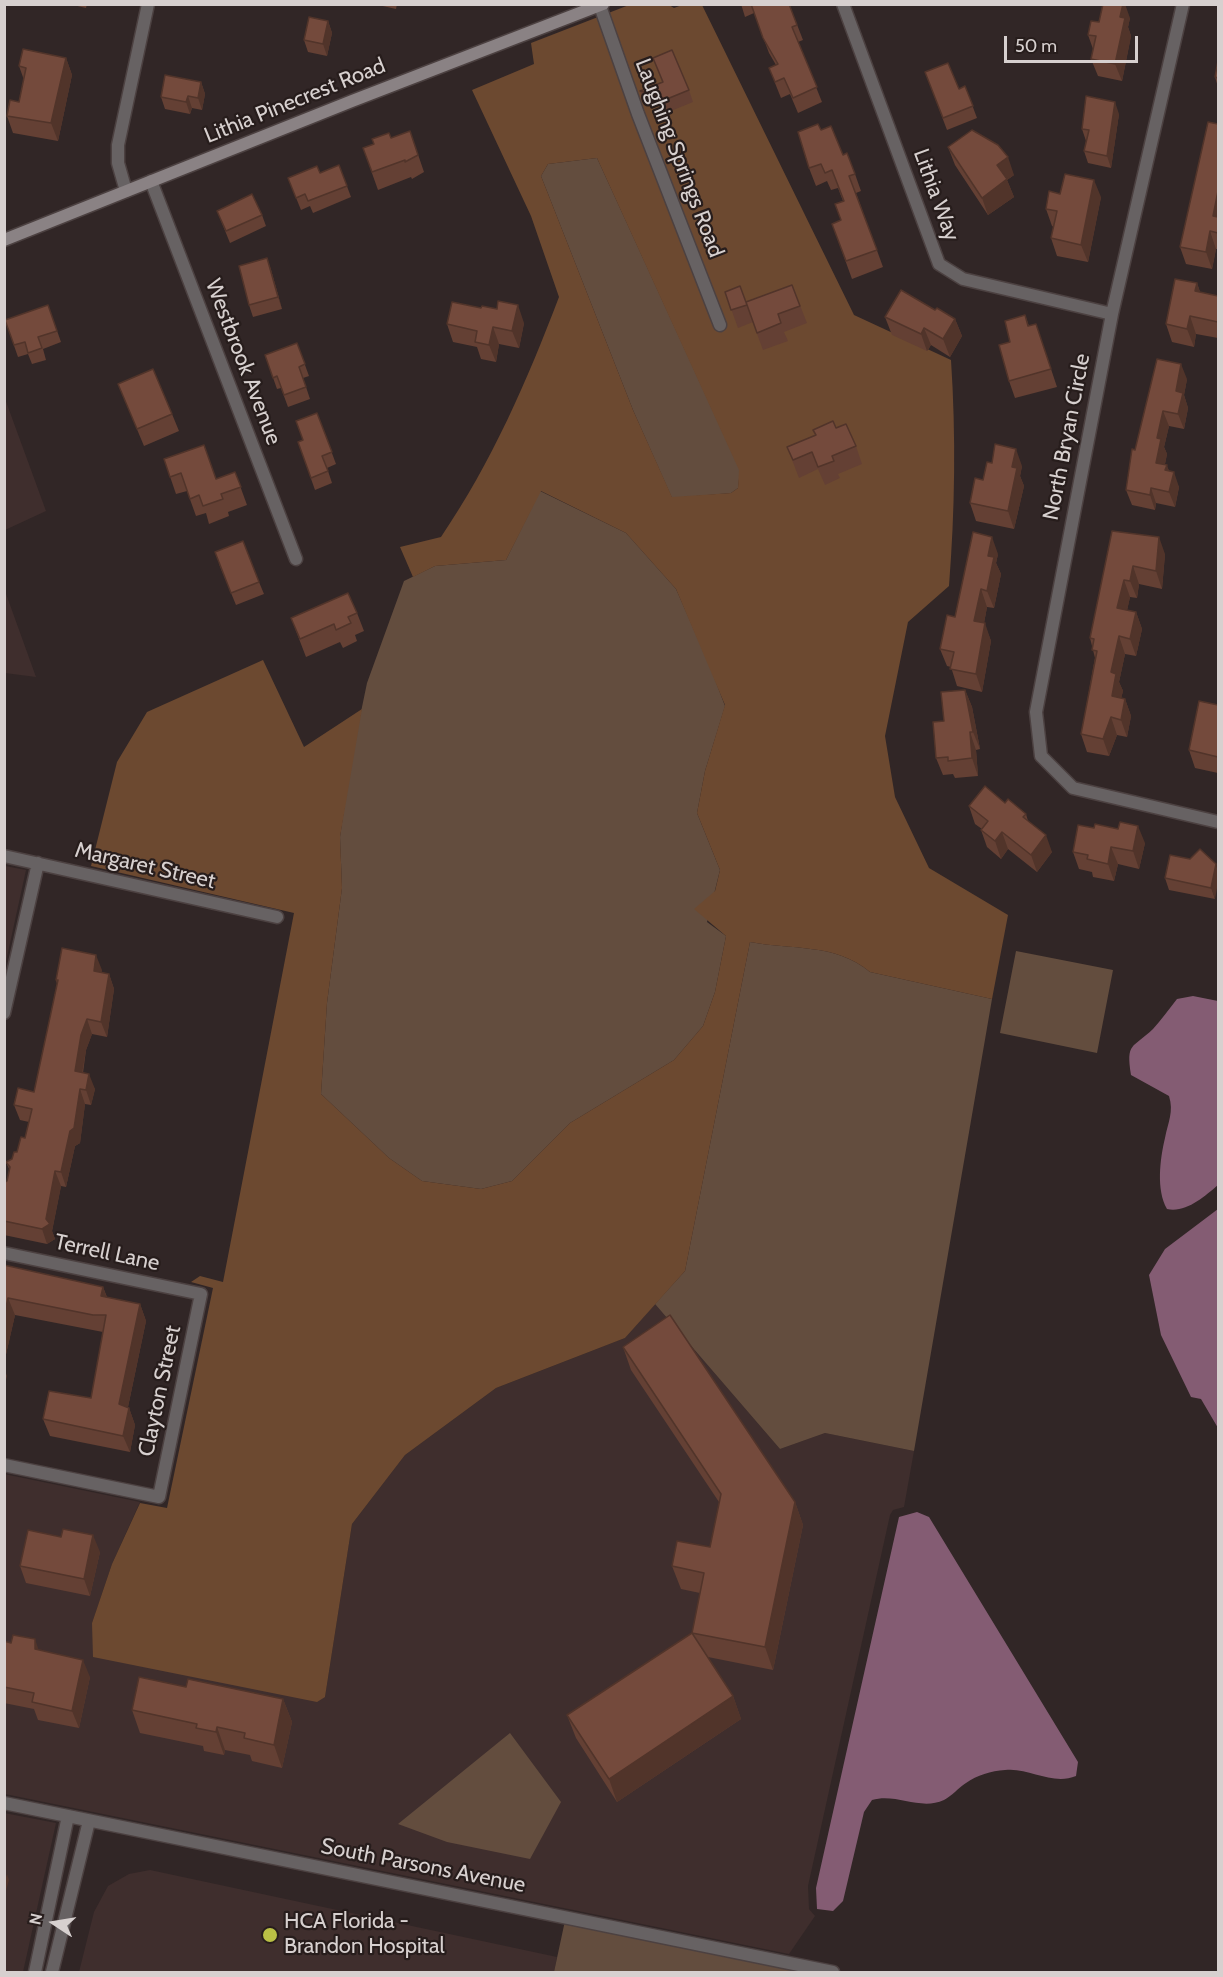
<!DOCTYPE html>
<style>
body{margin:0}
#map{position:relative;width:1223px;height:1977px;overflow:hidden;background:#312626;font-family:Cabin,sans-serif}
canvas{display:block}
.frame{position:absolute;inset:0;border:6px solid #d7d0cf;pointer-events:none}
.north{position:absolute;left:24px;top:1893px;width:60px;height:60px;-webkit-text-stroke:4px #271d1c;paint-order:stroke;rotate:282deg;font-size:16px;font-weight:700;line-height:24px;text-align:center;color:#d7d0cf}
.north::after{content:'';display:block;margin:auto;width:21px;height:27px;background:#d7d0cf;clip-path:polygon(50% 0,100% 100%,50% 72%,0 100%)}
.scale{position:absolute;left:1004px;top:36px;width:134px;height:27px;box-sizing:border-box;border:3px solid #d7d0cf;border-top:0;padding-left:8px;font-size:18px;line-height:21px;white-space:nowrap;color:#d7d0cf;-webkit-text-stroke:4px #271d1c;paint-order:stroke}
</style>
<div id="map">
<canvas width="1223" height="1977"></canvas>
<div class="frame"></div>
<div class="north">N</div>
<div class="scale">50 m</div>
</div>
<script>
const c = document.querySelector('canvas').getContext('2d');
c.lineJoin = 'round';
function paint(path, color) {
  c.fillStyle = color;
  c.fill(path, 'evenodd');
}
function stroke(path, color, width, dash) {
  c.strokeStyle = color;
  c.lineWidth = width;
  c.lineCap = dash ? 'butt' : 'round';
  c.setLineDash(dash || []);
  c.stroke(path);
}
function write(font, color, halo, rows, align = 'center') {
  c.font = font + ' Cabin,sans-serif';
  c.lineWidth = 4.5;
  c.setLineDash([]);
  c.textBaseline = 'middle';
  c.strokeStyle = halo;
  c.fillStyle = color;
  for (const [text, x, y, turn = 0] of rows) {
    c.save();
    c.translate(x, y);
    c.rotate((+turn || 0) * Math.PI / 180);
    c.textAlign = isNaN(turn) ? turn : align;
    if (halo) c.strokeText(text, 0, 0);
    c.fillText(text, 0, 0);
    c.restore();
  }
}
const built = new Path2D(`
 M4,396l42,115 -41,19h-1z
 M5,591l31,86 -31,-4z
 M5,866l21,4 -21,96 -1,-100z
 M655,1304l125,145 45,-16 89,18 -10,56 -11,3 -3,5 -82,371 1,23 6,7 -26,38 -784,-160 -1,-320 136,28 -28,62 -20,59 233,74 27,-173 53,-69 91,-67 129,-50z
 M4,1813l52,10 -33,149h-18z
 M150,1870l407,87 -3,15h-475l15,-60 14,-26 21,-12z`);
const green = new Path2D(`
 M597,158l143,312 -2,18 -7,5 -59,5 -39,-88 -92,-234 7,-12z
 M540,491l86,42 50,56 33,75 16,42 -20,65 -8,42 23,57 -13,52 19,14 -11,56 -12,34 -29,34 -104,63 -58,58 -31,8 -59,-8 -33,-23 -68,-64 6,-91 15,-115 -2,-51 12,-82 15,-72 37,-102 31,-15 71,-6z
 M750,942c41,8 86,1 120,30l122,27 -78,452 -89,-18 -45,16 -125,-145 30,-33z
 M1016,951l97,19 -16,83 -97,-20z
 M510,1733l51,69 -31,57 -83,-17 -49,-18z
 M566,1916l270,56h-282z`);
const forest = new Path2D(`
 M629,5h40l5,3 8,-3h20l152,310 97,45c5,75 4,151 -2,226l-41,36 -23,114 10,61 34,71 79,47 -16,84 -122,-27c-34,-29 -79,-22 -120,-30l-65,329 -60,67 -129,50 -91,67 -53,69 -27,173 -8,5 -224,-45 -1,-34 20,-59 28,-61 27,5 46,-220 -22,-6 9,-6 23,6 71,-369 -203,-47 26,-104 30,-50 116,-52 41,87 58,-38 -22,128 2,51 -15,115 -6,91 68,64 33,23 59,8 31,-8 58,-58 104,-63 29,-34 12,-34 11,-56 -32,-27 21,-18 5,-21 -23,-57 8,-42 20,-66 -49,-116 -50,-56 -85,-42 -35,69 -71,6 -22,11 -13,-30 41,-10c51,-75 86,-156 118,-240l-28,-81 -59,-126 62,-26 -3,-21zM597,158l142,312 -1,18 -7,5 -59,4 -39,-87 -92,-234 7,-12z`);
const water = new Path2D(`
 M1193,996l25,5v184c-14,12 -32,28 -51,24 -11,-19 -7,-50 -2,-71 3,-16 9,-26 4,-42l-38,-21c-5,-33 1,-26 22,-46 8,-9 16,-20 24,-30z
 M1218,1209v219l-17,-29 -10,-2 -30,-62 -12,-60 16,-26z
 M917,1512l12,5 149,245 -2,14c-24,10 -47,-9 -71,-6 -14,1 -28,5 -39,13 -8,5 -14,13 -22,17 -24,11 -47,-7 -72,0l-8,12 -21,89 -10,10 -16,-2 -1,-21 83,-371z`);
const minor = new Path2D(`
 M843,4l96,260 24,15 149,35
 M1183,4l-71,310 -76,398 5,44 32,32 145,34
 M600,6l38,108 82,211
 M151,181l145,378
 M126,191l-8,-28v-18l30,-141
 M4,856l273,61
 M4,1013l34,-150
 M4,1253l197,41 -42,203 -155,-32`);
const tertiary = new Path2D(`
 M4,1803l829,169
 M35,1972l33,-156
 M52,1972l37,-151`);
const secondary = new Path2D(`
 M4,240l348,-139 251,-97`);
const wall = new Path2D(`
 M69,4h18l-1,4z
 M374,4h23l-1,5z
 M741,4h48l14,36 -5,2 24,60 -24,11 -8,-19 -9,4 -12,-30 7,-3 -7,-12 -15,-40 -9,4z
 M1130,18l-2,9 3,9 -9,45 -24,-5 -7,-17 2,-10 -5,-14 11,-13z
 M328,21l4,12 -5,23 -19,-4 -4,-12z
 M66,58l6,17 -14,66 -45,-8 -6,-17 12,-14 5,-22 -5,-14z
 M653,58l36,32 4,12 -27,11 -2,-6 -20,-4 -4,-12 22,-9z
 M1218,61v26l-3,-10z
 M925,72l34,17 6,-3 12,32 -30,12z
 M201,82l4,12 -3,16 -10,-2 -2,6 -25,-5 -4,-12z
 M1119,114l-8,54 -23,-5 -4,-12 2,-10 -4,-12z
 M1218,124v125h-2l-4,20 -26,-5 -6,-17z
 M821,130l22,25 12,19 6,17 -5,2 27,74 -31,12 -20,-55 9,-4 2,-19 -5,-13 -7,2 -4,-9 -11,5 -7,-18z
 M410,131l14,41 -12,7 -1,-2 -33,13 -15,-42z
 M948,147l66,28 -7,5 7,17 -26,18 -33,-50z
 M339,165l12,32 -38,16 -3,-7 -9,4 -13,-32 32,-5z
 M1060,194l41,3 -13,65 -31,-6 -6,-18 3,-11 -2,-1 -6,-17z
 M217,211l45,4 4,11 -36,17z
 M267,258l4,12 11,39 -29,8 -4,-12z
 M1197,283l3,9 18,4v42l-22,-4 -2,13 -22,-5 -6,-18z
 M792,285l15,38 -23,9 4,9 -25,9 -17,-46 7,18 -15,6 -13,-36 21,10z
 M48,305l13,37 -18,7 3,11 -14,4 -4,-10 -10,3 -13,-37z
 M935,310l20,9 7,17 -12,21 -19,-12 -4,6 -35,-16 -7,-18z
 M1025,315l4,11 7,-2 21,63 -42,11 -6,-17 1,-39z
 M524,323l-5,25 -20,-4 -3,18 -15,-3 -4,-12 -24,-5 -6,-18z
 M297,343l12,33 -6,2 7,21 -22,8 -7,-19 -4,1 -12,-34z
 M1187,379l-3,16 4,13 -4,21 -15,-3 -5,21 3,7 -2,10 14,23 -4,20 -19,-4 -1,7 -23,-5 -6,-15 9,-40z
 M118,384l54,30 7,17 -35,15z
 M317,413l19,51 -9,4 5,15 -17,7 -17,-48 5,-2z
 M836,428l20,18 6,18 -24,10 2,4 -15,7 -7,-16 -19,9 -12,-31z
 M164,459l52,20 19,-7 12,33 -19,7 1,4 -20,8 -3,-11 -10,3 -9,-25 -11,3z
 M1022,466l-2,10 4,10 -10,43 -38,-8 -6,-18 13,-23z
 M1112,531l53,23 -3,35 -23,-5 -2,14 -7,-1 -3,13 9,2 6,17 -6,27 -11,-2 -6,28 4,9 -2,7 4,1 6,17 -4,21 -10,-2 -8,21 -22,-4 -6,-18 14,-76 -5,-20z
 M998,554l-2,9 5,11 -7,34 -7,-1 -3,16 7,18 -9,51 -25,-6 -6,-19 -4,-1 -7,-17 15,-32z
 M219,564l40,18 5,12 -28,11z
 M357,613l7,18 -9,4 2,6 -14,7 -3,-6 -34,15 -15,-39z
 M965,690l7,17 8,42 -4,1 2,26 -23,2 -2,-4 -10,1 -7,-17 8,-37z
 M1218,705v68l-23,-5 -6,-18z
 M1005,803l21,11 2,7 24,31 -15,20 -29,-23 -7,10 -14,-12 -6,-17 1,-1 -7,-5 -6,-18z
 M1145,843l-6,26 -21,-5 -4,17 -21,-4 -1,-5 -13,-3 -6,-17z
 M1200,849l15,50 -46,-9 -4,-12 25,-19z
 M102,970l-1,2 8,2 5,15 -7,48 -15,-3 -6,16 -3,23 12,16 -4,16 -6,-1 -5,39 -5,3 -9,41 -5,-1 -9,45 3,8 -8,5 -43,-9v-52l3,-2 3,-10 -4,-9 6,-3 13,-21 4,-16 -9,-2 -6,-15 20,-13 23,-108 -1,-4z
 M4,1265l99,22 4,10 33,7 6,17 -18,86 1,1 6,17 -5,27 -80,-16 -7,-17 48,-21 12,-66 -88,-17 -11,48z
 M623,1347l172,155 8,23 -30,145 -65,-13 25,39 8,23 -124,83 -41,-64 -9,-23 125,-82 8,-40 -19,-4 -9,-23 38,-19 9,-45 -88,-132z
 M100,1552l-10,44 -64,-13 -6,-17z
 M4,1641l35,9 51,27 -11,51 -41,-8 -4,-11 -30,-6z
 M186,1687l97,12 9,23 -10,46 -30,-7 -2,-6 -25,-5 -1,5 -20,-4 -1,-5 -63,-13 -8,-23z`);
const shadedWall = new Path2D(`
 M1123,4h2l5,14 -2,9 3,9 -9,45 -7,-17 5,-47z
 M328,21l4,12 -5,23 -4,-12z
 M66,58l6,17 -14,66 -7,-18z
 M201,82l4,12 -3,16 -4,-12z
 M188,96l4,12 -2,6 -4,-12z
 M1115,102l4,12 -8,54 -4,-12z
 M1008,157l6,18 -7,5 7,17 -26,18 -6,-17 15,-33z
 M1094,180l7,17 -13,65 -7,-17z
 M1218,191v39l-5,-14z
 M1210,231l6,18 -4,20 -6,-17z
 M267,258l4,12 11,39 -4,-12z
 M1197,283l6,18 -8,-10z
 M518,305l6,18 -5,25 -7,-17z
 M1190,316l6,18 -2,13 -7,-18z
 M955,319l7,17 -12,21 -7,-18z
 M493,327l6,17 -3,18 -7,-17z
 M924,328l7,17 -4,6 -6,-17z
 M1181,364l6,15 -3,16 4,13 -4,21 -6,-15 -2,-23z
 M1163,411l6,15 -5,21 3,7 -5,24 -6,-15 1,-25z
 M1016,449l6,17 -2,10 4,10 -10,43 -6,-18 4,-44z
 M1167,465l5,15 2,-8 5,15 -4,20 -6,-15 -4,-22z
 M1151,488l5,15 -1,7 -5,-15z
 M992,537l6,17 -2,9 5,11 -7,34 -7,-17 1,-35z
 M1159,537l6,17 -3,35 -6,-18z
 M1133,566l6,18 -2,14 -7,-17z
 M1124,580l6,17 -6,28 -7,-17z
 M981,589l6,18 -6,32 -7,-18z
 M1136,612l6,17 -6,27 -6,-17z
 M985,623l6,18 -9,51 -6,-18z
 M1119,636l6,18 -6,28 4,9 -5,22 -6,-17 -1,-24z
 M965,690l7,17 8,42 -7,-17z
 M1125,699l6,17 -4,21 -6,-17z
 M1111,717l6,18 -8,21 -6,-17z
 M970,732l6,18 2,26 -6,-18z
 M1138,826l7,17 -6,26 -6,-18z
 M1002,832l6,17 -7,10 -6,-18z
 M1046,835l6,17 -15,20 -6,-17z
 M1111,847l7,17 -4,17 -6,-17z
 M1216,864l2,8v11l-3,16 -4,-11z
 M96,955l6,15 -2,16 -6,-15z
 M109,974l5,15 -7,48 -6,-15z
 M87,1019l5,15 -6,16 -6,36 -5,-15 6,-36z
 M89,1074l6,15 -4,16 -5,-15z
 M80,1089l5,15 -5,39 -5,3 -9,41 -5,-15z
 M55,1171l6,15 -9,45 3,8 -8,5 -5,-15 4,-10z
 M103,1287l6,17 -8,-8z
 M8,1298l7,17 -11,48v-46z
 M140,1304l6,17 -21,100 -6,-17z
 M4,1368l3,8 -3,12z
 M129,1408l6,17 -5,27 -7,-16z
 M795,1502l8,23 -30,145 -8,-23z
 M93,1535l7,17 -10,44 -6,-17z
 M35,1639l6,18 -6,-8z
 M83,1660l7,17 -11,51 -7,-17z
 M733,1696l8,23 -124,83 -8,-23z
 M283,1699l9,23 -10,46 -8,-23z
 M217,1727l8,23 -1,5 -8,-23z
 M7,1874l2,6 -5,18v-15z`);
const building = new Path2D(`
 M751,4h38l8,21 -5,2 25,60 -24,11 -9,-20 -9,4 -6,-14 9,-4 -15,-26z
 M1103,4h20l-3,13 5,1 -10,46 -24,-5 5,-23 -8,-1 3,-14 8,1z
 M309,17l19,4 -5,23 -19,-4z
 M23,49l43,9 -15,65 -44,-7 3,-16 9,2 7,-34 -7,-2z
 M672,50l17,40 -27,11 -3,-6 -19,-4 23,-9 -10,-24z
 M1218,61v17l-3,-1z
 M948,63l11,26 6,-3 8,20 -30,12 -18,-46z
 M165,75l36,7 -3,16 -10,-2 -2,6 -25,-5z
 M1086,96l29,6 -8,54 -23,-5 5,-21 -7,-1z
 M1208,122l10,2v67l-5,25 5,1v16l-8,-2 -4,21 -26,-5z
 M818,124l3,6 10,-4 12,29 4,-2 8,21 -6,2 28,74 -31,11 -14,-37 9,-4 -6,-16 9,-3 -12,-31 -7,3 -4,-9 -12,4 -11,-36z
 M972,130l26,15 10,12 -11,8 10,14 -25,19 -34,-51z
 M410,131l8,24 -13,7v-2l-33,12 -9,-24 11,-4 -2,-5 17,-6 2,5z
 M339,165l8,21 -39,15 -3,-7 -9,4 -8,-20 29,-12 3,7z
 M1065,174l29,6 -13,65 -30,-7 6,-27 -11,-2 3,-18 11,3z
 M252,194l10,21 -36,16 -9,-20z
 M267,258l11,39 -29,8 -10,-39z
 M1175,279l22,4 -2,8 23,5v26l-28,-6 -3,13 -21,-5z
 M792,285l8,21 -22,8 3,9 -24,10 -11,-31z
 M740,286l7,19 -16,5 -6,-18z
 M901,290l34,20 2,-2 18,11 -12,20 -19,-11 -3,6 -36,-17z
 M498,301l20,4 -6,26 -19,-4 -4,18 -14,-3 2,-11 -30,-7 5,-22 29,6 1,-2 15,3z
 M48,305l9,26 -19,6 4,11 -14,5 -3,-11 -11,3 -9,-25z
 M1025,315l3,11 8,-2 15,45 -42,12 -10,-36 11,-3 -5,-21z
 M297,343l8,21 -6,3 7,20 -22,8 -7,-19 -4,2 -8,-23z
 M1157,359l24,5 -5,27 7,2 -5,21 -15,-3 -6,27 4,1 -5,24 11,2 -2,5 9,2 -5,20 -18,-4 -1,7 -24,-5 6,-41 3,1z
 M153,369l19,45 -35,15 -19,-45z
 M317,413l15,39 -10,4 6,15 -17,7 -13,-36 5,-2 -7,-19z
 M833,421l3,7 10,-4 10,22 -24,10 2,5 -16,6 -6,-15 -19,8 -6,-13 29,-12 -3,-5z
 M995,444l21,5 -4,18 5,1 -9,43 -38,-8 5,-25 8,2 4,-18 5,1z
 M204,445l12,34 19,-7 6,15 -20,7 2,5 -20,7 -4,-11 -9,4 -9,-26 -11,4 -6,-18z
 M1112,531l47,6 -3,34 -23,-5 -3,15 -6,-1 -7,28 19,4 -6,27 -11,-3 -8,36 5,2 -4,22 13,3 -4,21 -10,-3 -8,22 -22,-5 16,-83 -5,-1 2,-11 -4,-1z
 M973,532l19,5 -4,19 6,1 -7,34 -6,-2 -7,32 11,2 -9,51 -26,-5 4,-17 -14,-3 7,-34 8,2z
 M243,541l16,41 -28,11 -16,-41z
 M348,593l9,20 -9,4 3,6 -15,7 -2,-6 -34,15 -9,-21z
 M965,690l8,42h-3l2,26 -24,3v-4l-12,1 -3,-36 11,-1 -3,-29z
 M1199,701l19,4v52l-29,-7z
 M985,786l20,17 3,-4 18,15 -3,3 23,18 -15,20 -29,-23 -7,9 -14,-11 7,-9 -19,-15z
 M1120,822l18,4 -5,25 -22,-4 -3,17 -21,-5 1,-4 -15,-3 5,-27 16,3 1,-4 23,5z
 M1200,849l16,15 -5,24 -46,-10 5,-23 20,4z
 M62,948l34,7 -2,16 15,3 -8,48 -14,-3 -6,16 -6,36 14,3 -3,16 -6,-1 -6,39 -4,3 -9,41 -6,-1 -9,48 4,5 -8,5 -38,-8v-38l3,-2 3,-14 -4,-5 6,-3 2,-7h3l4,-15 4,1 7,-29 -18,-4 4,-17 16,4 24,-112h-2z
 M4,1265l99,22 -2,9 39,8 -21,100 10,4 -6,28 -80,-17 6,-28 42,7 15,-83h-13l-85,-17 -4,19z
 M670,1315l125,187 -30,145 -73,-14 12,-60 -32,-7 5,-25 33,6 11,-53 -98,-147z
 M63,1529l30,6 -9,44 -64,-13 8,-36 33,7z
 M692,1633l41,63 -124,83 -42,-64z
 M13,1635l22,4v10l48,11 -11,51 -40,-9 2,-9 -30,-6v-46l7,2z
 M139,1677l47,10 2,-8 95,20 -9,46 -30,-7 1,-5 -28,-6 -1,5 -20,-4 1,-4 -65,-14z`);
const markers = [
 [270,1935,8,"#bac045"]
];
const streetNames = [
 ["Lithia Pinecrest Road",295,101,-22],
 ["Laughing Springs Road",679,158,69],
 ["Lithia Way",936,195,70],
 ["Westbrook Avenue",243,362,69],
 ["North Bryan Circle",1067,437,-79],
 ["Margaret Street",145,866,13],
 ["Terrell Lane",107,1253,12],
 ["Clayton Street",160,1391,-78],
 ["South Parsons Avenue",423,1866,11]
];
const poiNames = [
 ["HCA Florida -",284,1922],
 ["Brandon Hospital",284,1947]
];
paint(built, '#3f2e2d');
paint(green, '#634d3e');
paint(forest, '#6c4930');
paint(water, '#845c73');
stroke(minor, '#4c4141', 15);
stroke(tertiary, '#4c4141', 15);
stroke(secondary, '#4c4141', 15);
stroke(minor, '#676263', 12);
stroke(tertiary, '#676263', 12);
stroke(secondary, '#8a8284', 12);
paint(wall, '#644034');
paint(shadedWall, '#51342a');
paint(building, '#744a3c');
stroke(building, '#51342a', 1.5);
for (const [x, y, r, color] of markers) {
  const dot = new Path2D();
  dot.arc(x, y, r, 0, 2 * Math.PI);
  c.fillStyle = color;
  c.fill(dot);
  stroke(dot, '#271d1c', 2);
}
write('22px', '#d7d0cf', '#271d1c', streetNames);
write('22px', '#d7d0cf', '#271d1c', poiNames, 'left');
</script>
